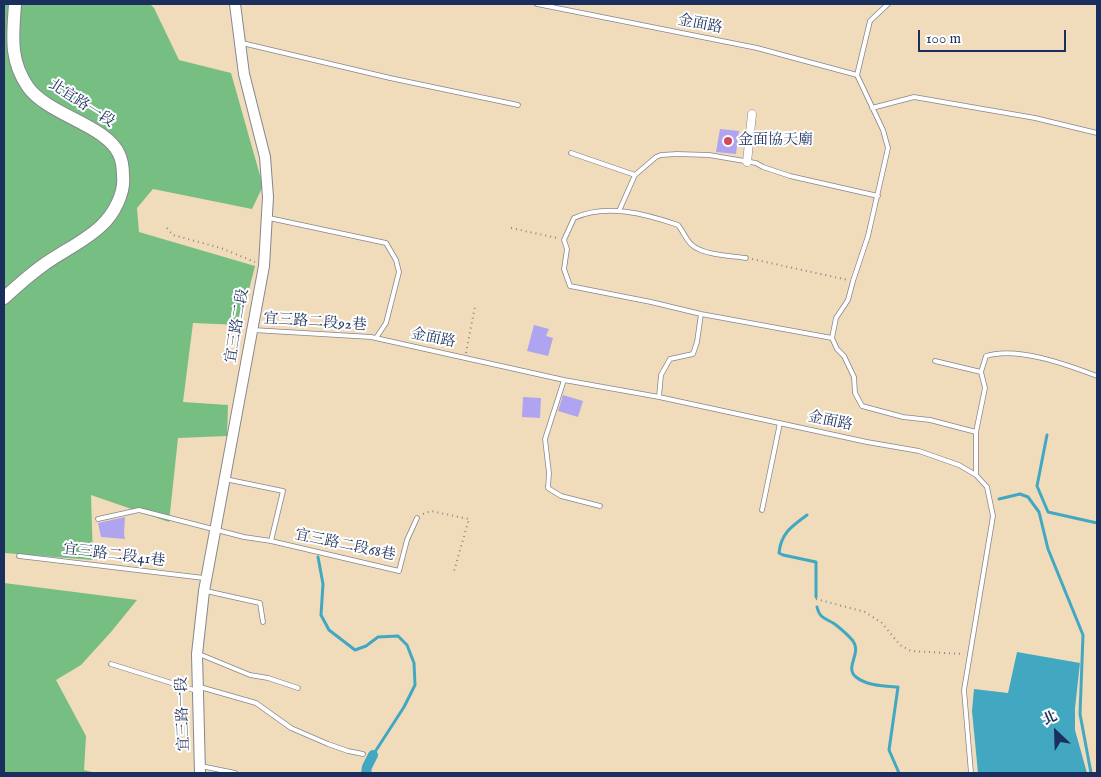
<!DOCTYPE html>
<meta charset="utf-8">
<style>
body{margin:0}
#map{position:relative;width:1101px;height:777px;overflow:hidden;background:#f0dcbb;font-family:"IM FELL English","Noto Serif TC",serif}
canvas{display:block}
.frame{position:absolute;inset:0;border:5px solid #1b2f5e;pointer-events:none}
.north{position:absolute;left:1031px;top:707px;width:50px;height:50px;-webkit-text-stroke:4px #fff;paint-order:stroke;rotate:336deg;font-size:14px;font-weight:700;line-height:20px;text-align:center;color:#1b2f5e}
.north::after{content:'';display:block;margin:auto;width:18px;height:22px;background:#1b2f5e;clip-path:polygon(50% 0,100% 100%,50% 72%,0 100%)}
.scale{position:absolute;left:918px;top:30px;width:148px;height:22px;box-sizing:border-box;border:2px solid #1b2f5e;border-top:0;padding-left:6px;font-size:15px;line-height:18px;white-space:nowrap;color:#1b2f5e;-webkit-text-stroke:4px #fff;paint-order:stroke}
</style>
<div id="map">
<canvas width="1101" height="777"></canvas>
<div class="frame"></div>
<div class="north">北</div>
<div class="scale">100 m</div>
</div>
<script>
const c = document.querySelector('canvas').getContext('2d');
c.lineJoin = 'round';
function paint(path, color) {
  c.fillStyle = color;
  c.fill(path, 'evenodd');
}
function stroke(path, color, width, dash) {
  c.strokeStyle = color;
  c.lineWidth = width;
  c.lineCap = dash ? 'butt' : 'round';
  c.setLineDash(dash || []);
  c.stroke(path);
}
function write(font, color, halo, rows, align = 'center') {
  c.font = font + ' "IM FELL English","Noto Serif TC",serif';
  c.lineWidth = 4;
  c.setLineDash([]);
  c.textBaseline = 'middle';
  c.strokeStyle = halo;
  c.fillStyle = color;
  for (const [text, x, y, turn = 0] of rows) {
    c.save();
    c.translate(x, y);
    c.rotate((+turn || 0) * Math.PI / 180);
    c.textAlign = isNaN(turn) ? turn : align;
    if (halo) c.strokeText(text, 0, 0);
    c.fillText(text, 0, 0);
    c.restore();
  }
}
const forest = new Path2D(`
 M4,4h146l4,4 25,52 52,13 32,113 -11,23 -99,-20 -16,19 2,24 116,34 -15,59 -47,-2 -10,79 45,3 -1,31 -49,2 -9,84 -78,-27 2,65 -89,-7z
 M4,583l133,17 -26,32 -30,33 -25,15 30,56 -2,34 12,3h-92z`);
const water = new Path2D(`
 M1017,652l63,11 -5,45v22l12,43h-109l-6,-62 2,-22 34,4z`);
const stream = new Path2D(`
 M1047,435l-10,51 11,26 49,11
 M999,499l21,-5 8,3 11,15 9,37 35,86 -3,79 11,59
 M807,515c-15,11 -26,18 -28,38l4,2 33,7v35
 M318,557l5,27 -2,31 8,15 26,20 11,-4 12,-9 20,-1 9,9 7,18 1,22 -11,22 -31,48
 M817,607c3,13 10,11 19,18 5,4 13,11 17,16 9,13 -9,26 3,36 11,9 29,9 42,10l-9,63 10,23`);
const canal = new Path2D(`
 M366,773l1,-6 6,-12`);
const building = new Path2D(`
 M720,129l19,2 -3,23 -20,-2z
 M534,325l15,4 -3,7 7,2 -5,18 -21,-5z
 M563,395l20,6 -5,16 -20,-6z
 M523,397l18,1 -1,20 -18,-1z
 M125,517l-1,17 1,5 -24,-2 -3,-14z`);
const path = new Path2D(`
 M167,228l6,7 48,13 34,14
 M511,228l46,10
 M752,259l96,21
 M466,353l9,-47
 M423,514l8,-3 38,8 -15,52
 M816,599l49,13 17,11 18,22 11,6 52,3`);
const service = new Path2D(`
 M537,4l220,44 100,27
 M888,4l-18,17 -13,54 26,55 5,18 -20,88 -15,45 -5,19 -12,18 -4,20 5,11 7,7 10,21 1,16 7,13 41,11 27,3 46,12v43
 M242,43l148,35 128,27
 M872,108l42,-11 121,21 62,15
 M571,153l64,22
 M619,211l16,-36 21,-18 5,-2 16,-1 32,1 47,8 7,4 27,9 88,20
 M269,218l117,25 10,17 3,12 -13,51 -10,15
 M746,258c-14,-2 -43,-3 -54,-13 -6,-5 -9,-14 -14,-20 -32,-11 -72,-22 -104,-7l-10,22 3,9 -3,20 6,17 81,16 50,12 131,24
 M253,330l118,7 193,43 95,17 208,45 52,9 40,14 17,10 11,12 6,29 -29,174 7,83
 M935,361l46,11
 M564,380l-19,59 4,34 -1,15 13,8 39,10
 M659,397l2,-22 9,-16 23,-5 4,-12 4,-28
 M976,432l9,-44 -4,-16 5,-16c31,-10 82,9 111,20
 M225,479l58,12 -12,50
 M762,510l18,-87
 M98,519l41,-9 105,27 27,4 128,30 8,-31 10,-22
 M19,556l185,22
 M206,591l54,12 3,19
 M199,654l51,21 18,3 30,10
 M111,664l86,27
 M200,687l56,16 35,25 37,16 20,7 15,3
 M201,766l34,7`);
const minor = new Path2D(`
 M747,162l5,-48`);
const tertiary = new Path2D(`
 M200,773l-3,-119 7,-63 60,-325 4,-69 -3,-40 -21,-83 -9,-70`);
const primary = new Path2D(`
 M4,298c12,-11 24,-22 38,-32 19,-14 42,-24 59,-40 13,-12 24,-33 22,-50 0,-7 -1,-16 -4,-22 -13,-29 -71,-39 -91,-67 -19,-27 -15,-52 -13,-83`);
const markers = [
 [728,141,5,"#d1495b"]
];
const streetNames = [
 ["金面路",700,25,11],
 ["北宜路一段",81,104,33],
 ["宜三路二段92巷",315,323,4],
 ["宜三路二段",238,326,-80],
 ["金面路",433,339,12],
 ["金面路",830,422,12],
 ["宜三路二段68巷",345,546,12],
 ["宜三路二段41巷",114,556,7],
 ["宜三路一段",184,714,-92]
];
const poiNames = [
 ["金面協天廟",738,141]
];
paint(forest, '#77be83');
paint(water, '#42a8c2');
stroke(stream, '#42a8c2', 3);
stroke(canal, '#42a8c2', 10);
paint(building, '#afa4f0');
stroke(service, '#86868c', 5.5);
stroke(minor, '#86868c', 9);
stroke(tertiary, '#86868c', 12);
stroke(primary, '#86868c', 14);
stroke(path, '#86868c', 2, [1, 4]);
stroke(service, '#fff', 4);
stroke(minor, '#fff', 8);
stroke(tertiary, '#fff', 10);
stroke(primary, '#fff', 12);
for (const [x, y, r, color] of markers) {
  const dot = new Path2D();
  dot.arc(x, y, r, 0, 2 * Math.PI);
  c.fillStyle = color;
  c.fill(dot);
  stroke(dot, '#fff', 2);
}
write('15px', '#1b2f5e', '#fff', streetNames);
write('15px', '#1b2f5e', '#fff', poiNames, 'left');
</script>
